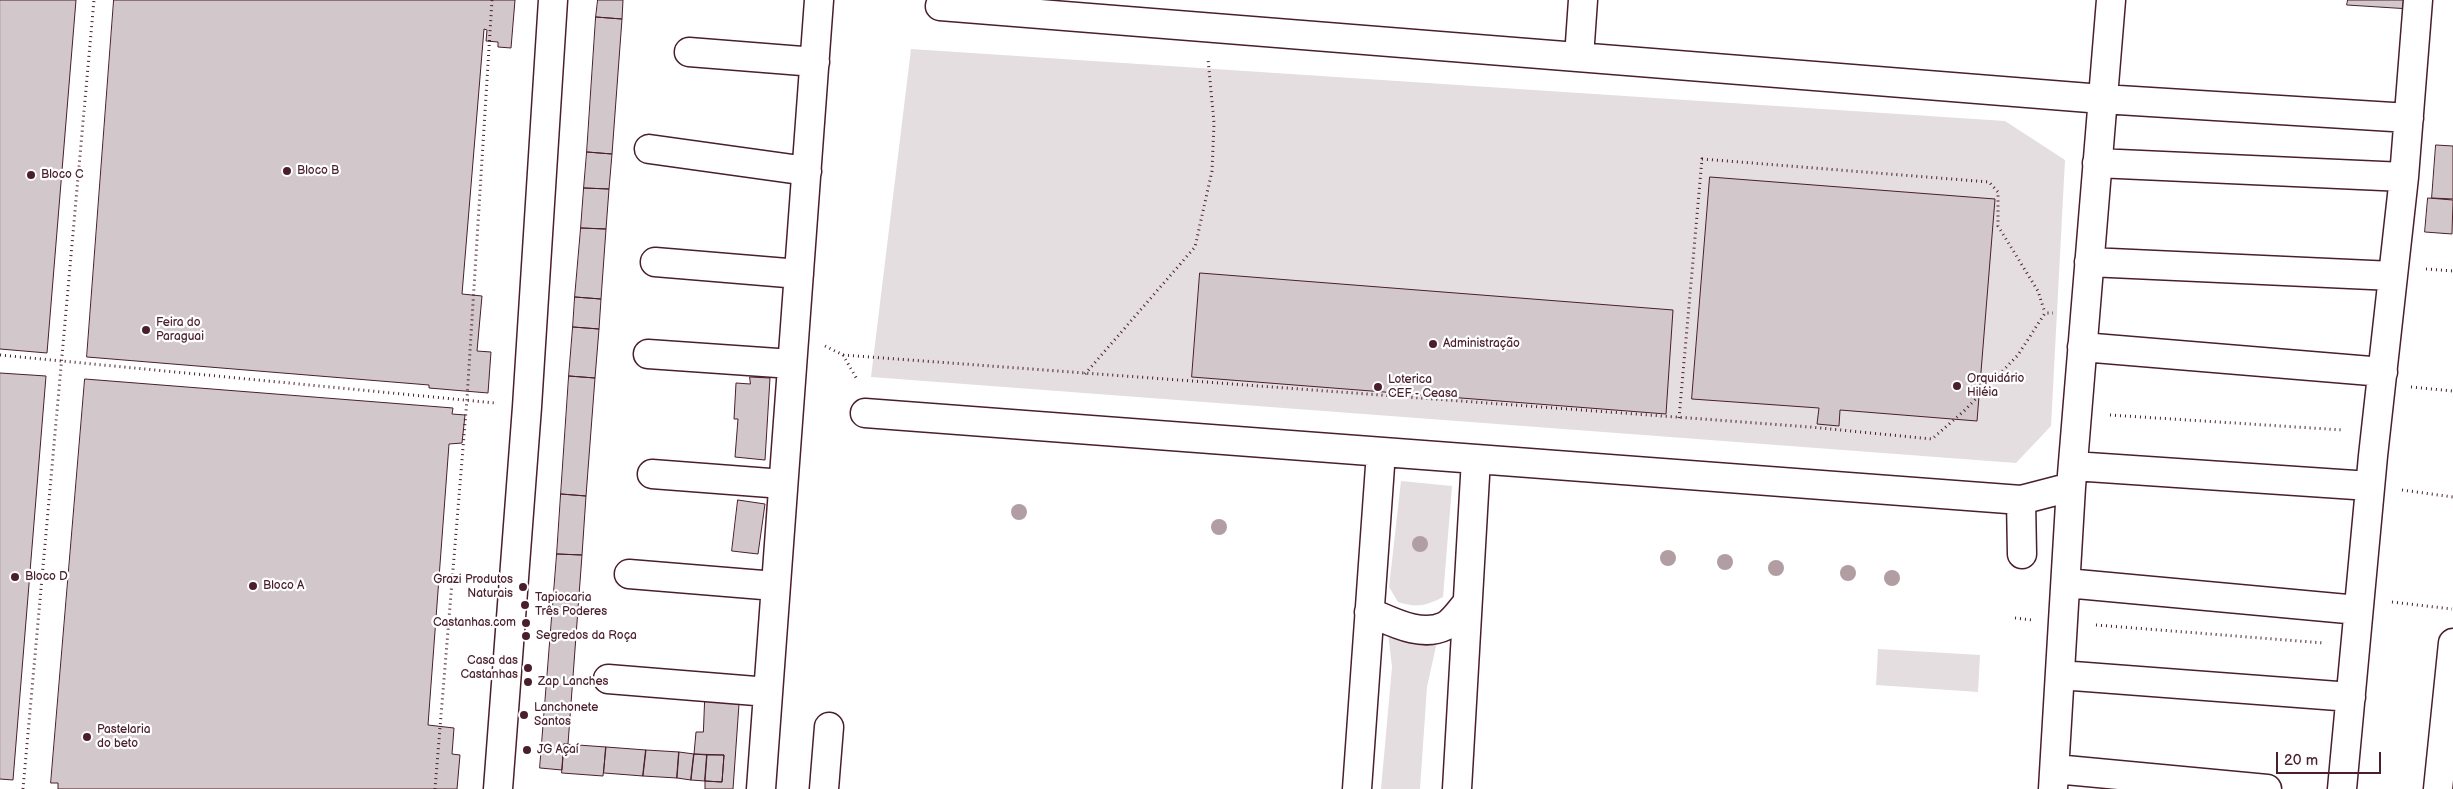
<!DOCTYPE html>
<meta charset="utf-8">
<style>
body{margin:0}
#map{position:relative;width:2453px;height:789px;overflow:hidden;background:#fff;font-family:"Balsamiq Sans",sans-serif}
canvas{display:block}
.scale{position:absolute;left:2276px;top:752px;width:105px;height:22px;box-sizing:border-box;border:2px solid #4a1f2b;border-top:0;padding-left:6px;font-size:15px;line-height:18px;white-space:nowrap;color:#4a1f2b;-webkit-text-stroke:4px #fff;paint-order:stroke}
</style>
<div id="map">
<canvas width="2453" height="789"></canvas>
<div class="scale">20 m</div>
</div>
<script>
const c = document.querySelector('canvas').getContext('2d');
c.lineJoin = 'round';
function paint(path, color) {
  c.fillStyle = color;
  c.fill(path, 'evenodd');
}
function stroke(path, color, width, dash) {
  c.strokeStyle = color;
  c.lineWidth = width;
  c.lineCap = dash ? 'butt' : 'round';
  c.setLineDash(dash || []);
  c.stroke(path);
}
function write(font, color, halo, rows, align = 'center') {
  c.font = font + ' "Balsamiq Sans",sans-serif';
  c.lineWidth = 4.5;
  c.setLineDash([]);
  c.textBaseline = 'middle';
  c.strokeStyle = halo;
  c.fillStyle = color;
  for (const [text, x, y, turn = 0] of rows) {
    c.save();
    c.translate(x, y);
    c.rotate((+turn || 0) * Math.PI / 180);
    c.textAlign = isNaN(turn) ? turn : align;
    if (halo) c.strokeText(text, 0, 0);
    c.fillText(text, 0, 0);
    c.restore();
  }
}
const green = new Path2D(`
 M911,49l1094,72 60,39 -14,266 -35,37 -1145,-86z
 M1401,481l51,5 -9,111c-17,9 -27,11 -45,5l-9,-15z
 M1387,624l53,4 -13,59 -7,102h-39l11,-122z
 M1878,649l102,6 -2,37 -102,-7z`);
const building = new Path2D(`
 M0,0h76l-29,353 -47,-4z
 M114,0h401l-4,48 -13,-1v-5l-12,-1 1,-11 -3,-1 -22,265 20,2 -5,55 14,1 -3,41 -59,-5v-3l-342,-28z
 M598,0h25l-1,19 -26,-2z
 M2348,0h79l-1,10 -79,-5z
 M596,17l26,2 -10,135 -25,-2z
 M2436,145l17,1v53l-21,-1z
 M587,152l25,2 -3,35 -25,-1z
 M1710,177l285,22 -18,222 -137,-11 -1,16 -22,-2 2,-16 -127,-9z
 M584,188l25,1 -3,40 -25,-1z
 M2428,198l25,2 -1,34 -27,-2z
 M581,228l25,1 -5,70 -26,-2z
 M1200,273l473,37 -7,104 -474,-37z
 M575,297l26,2 -2,30 -26,-2z
 M573,327l26,2 -4,49 -26,-2z
 M0,373l46,3 -33,404 -13,-1z
 M569,376l26,2 -9,118 -25,-2z
 M750,377l20,1 -5,82 -30,-3 3,-38h-4l2,-36 14,1z
 M85,379l368,29 -1,6 13,1 -3,28 -13,1 -21,281 26,3 -2,26 8,1 -3,34h-399v-6h-7z
 M561,494l25,2 -4,59 -25,-1z
 M738,500l27,4 -7,50 -26,-3z
 M557,554l25,1 -14,189h-4l-2,26 -22,-2z
 M705,701l34,3 -6,85h-28v-8l17,1 2,-27 -30,-1 2,-22h7z
 M564,744l42,3 -3,29 -41,-3z
 M606,747l40,3 -3,26 -39,-3z
 M646,750l33,2 -2,26 -34,-2z
 M679,752l15,2 -3,26 -14,-2z
 M694,754l13,1 -2,26 -14,-1z
 M707,755h17l-2,27 -17,-1z`);
const path = new Path2D(`
 M2426,269l27,2
 M825,346l18,9 15,26
 M0,355l495,48
 M843,355l967,72 122,12 32,-28 54,-56 27,-42h8
 M1085,374l110,-127 17,-76 2,-48 -6,-64
 M2411,387l42,4
 M2110,415l233,15
 M1679,418l23,-259 287,23 9,10v34l40,65 7,22
 M2402,490l51,7
 M2392,602l60,7
 M2015,618l17,2
 M2096,625l228,18
 M23,789l71,-789
 M435,789l32,-390 25,-399`);
const minor = new Path2D(`
 M940,6l1162,93 307,19
 M689,52l126,10
 M1579,57l4,-57
 M649,149l158,22
 M2097,163l307,14
 M655,262l144,12
 M2089,262l304,14
 M2082,347l301,25
 M648,354l144,10
 M865,413l1156,87 50,-13
 M2073,466l297,20
 M652,474l131,10
 M2021,500l1,54
 M629,574l146,12
 M2066,583l292,27
 M1369,612c22,9 52,26 76,14 8,-4 16,-16 22,-23
 M2060,675l291,22
 M608,679l160,13
 M2055,769l212,20
 M498,789l29,-382 26,-407
 M761,789l58,-789
 M824,789l5,-62
 M1357,789l24,-337
 M1457,789l19,-330
 M2053,789l18,-302 40,-487
 M2342,789l31,-333 31,-279 14,-177
 M2438,789l15,-146`);
const trees = [
 [1019,512],
 [1219,527],
 [1420,544],
 [1668,558],
 [1725,562],
 [1776,568],
 [1848,573],
 [1892,578]
];
const markers = [
 [287,171,5,"#4a1f2b"],
 [31,175,5,"#4a1f2b"],
 [146,330,5,"#4a1f2b"],
 [1433,344,5,"#4a1f2b"],
 [1957,386,5,"#4a1f2b"],
 [1378,387,5,"#4a1f2b"],
 [15,577,5,"#4a1f2b"],
 [253,586,5,"#4a1f2b"],
 [523,587,5,"#4a1f2b"],
 [525,605,5,"#4a1f2b"],
 [526,623,5,"#4a1f2b"],
 [526,636,5,"#4a1f2b"],
 [528,668,5,"#4a1f2b"],
 [528,682,5,"#4a1f2b"],
 [524,715,5,"#4a1f2b"],
 [87,737,5,"#4a1f2b"],
 [527,750,5,"#4a1f2b"]
];
const poiNames = [
 ["Bloco B",297,171],
 ["Bloco C",41,175],
 ["Feira do",156,323],
 ["Paraguai",156,337],
 ["Administração",1443,344],
 ["Orquidário",1967,379],
 ["Hiléia",1967,393],
 ["Loterica",1388,380],
 ["CEF - Ceasa",1388,394],
 ["Bloco D",25,577],
 ["Grazi Produtos",513,580,"right"],
 ["Naturais",513,594,"right"],
 ["Bloco A",263,586],
 ["Tapiocaria",535,598],
 ["Três Poderes",535,612],
 ["Castanhas.com",516,623,"right"],
 ["Segredos da Roça",536,636],
 ["Casa das",518,661,"right"],
 ["Castanhas",518,675,"right"],
 ["Zap Lanches",538,682],
 ["Lanchonete",534,708],
 ["Santos",534,722],
 ["Pastelaria",97,730],
 ["do beto",97,744],
 ["JG Açaí",537,750]
];
paint(green, '#e5dee0');
paint(building, '#d2c7cb');
stroke(building, '#4a1f2b', 1);
stroke(minor, '#4a1f2b', 31);
stroke(path, '#4a1f2b', 3, [1, 4]);
stroke(minor, '#fff', 28);
c.fillStyle = '#b19ea3';
for (const [x, y] of trees) {
  c.beginPath();
  c.arc(x, y, 8, 0, 2 * Math.PI);
  c.fill();
}
for (const [x, y, r, color] of markers) {
  const dot = new Path2D();
  dot.arc(x, y, r, 0, 2 * Math.PI);
  c.fillStyle = color;
  c.fill(dot);
  stroke(dot, '#fff', 2);
}
write('12px', '#4a1f2b', '#fff', poiNames, 'left');
</script>
